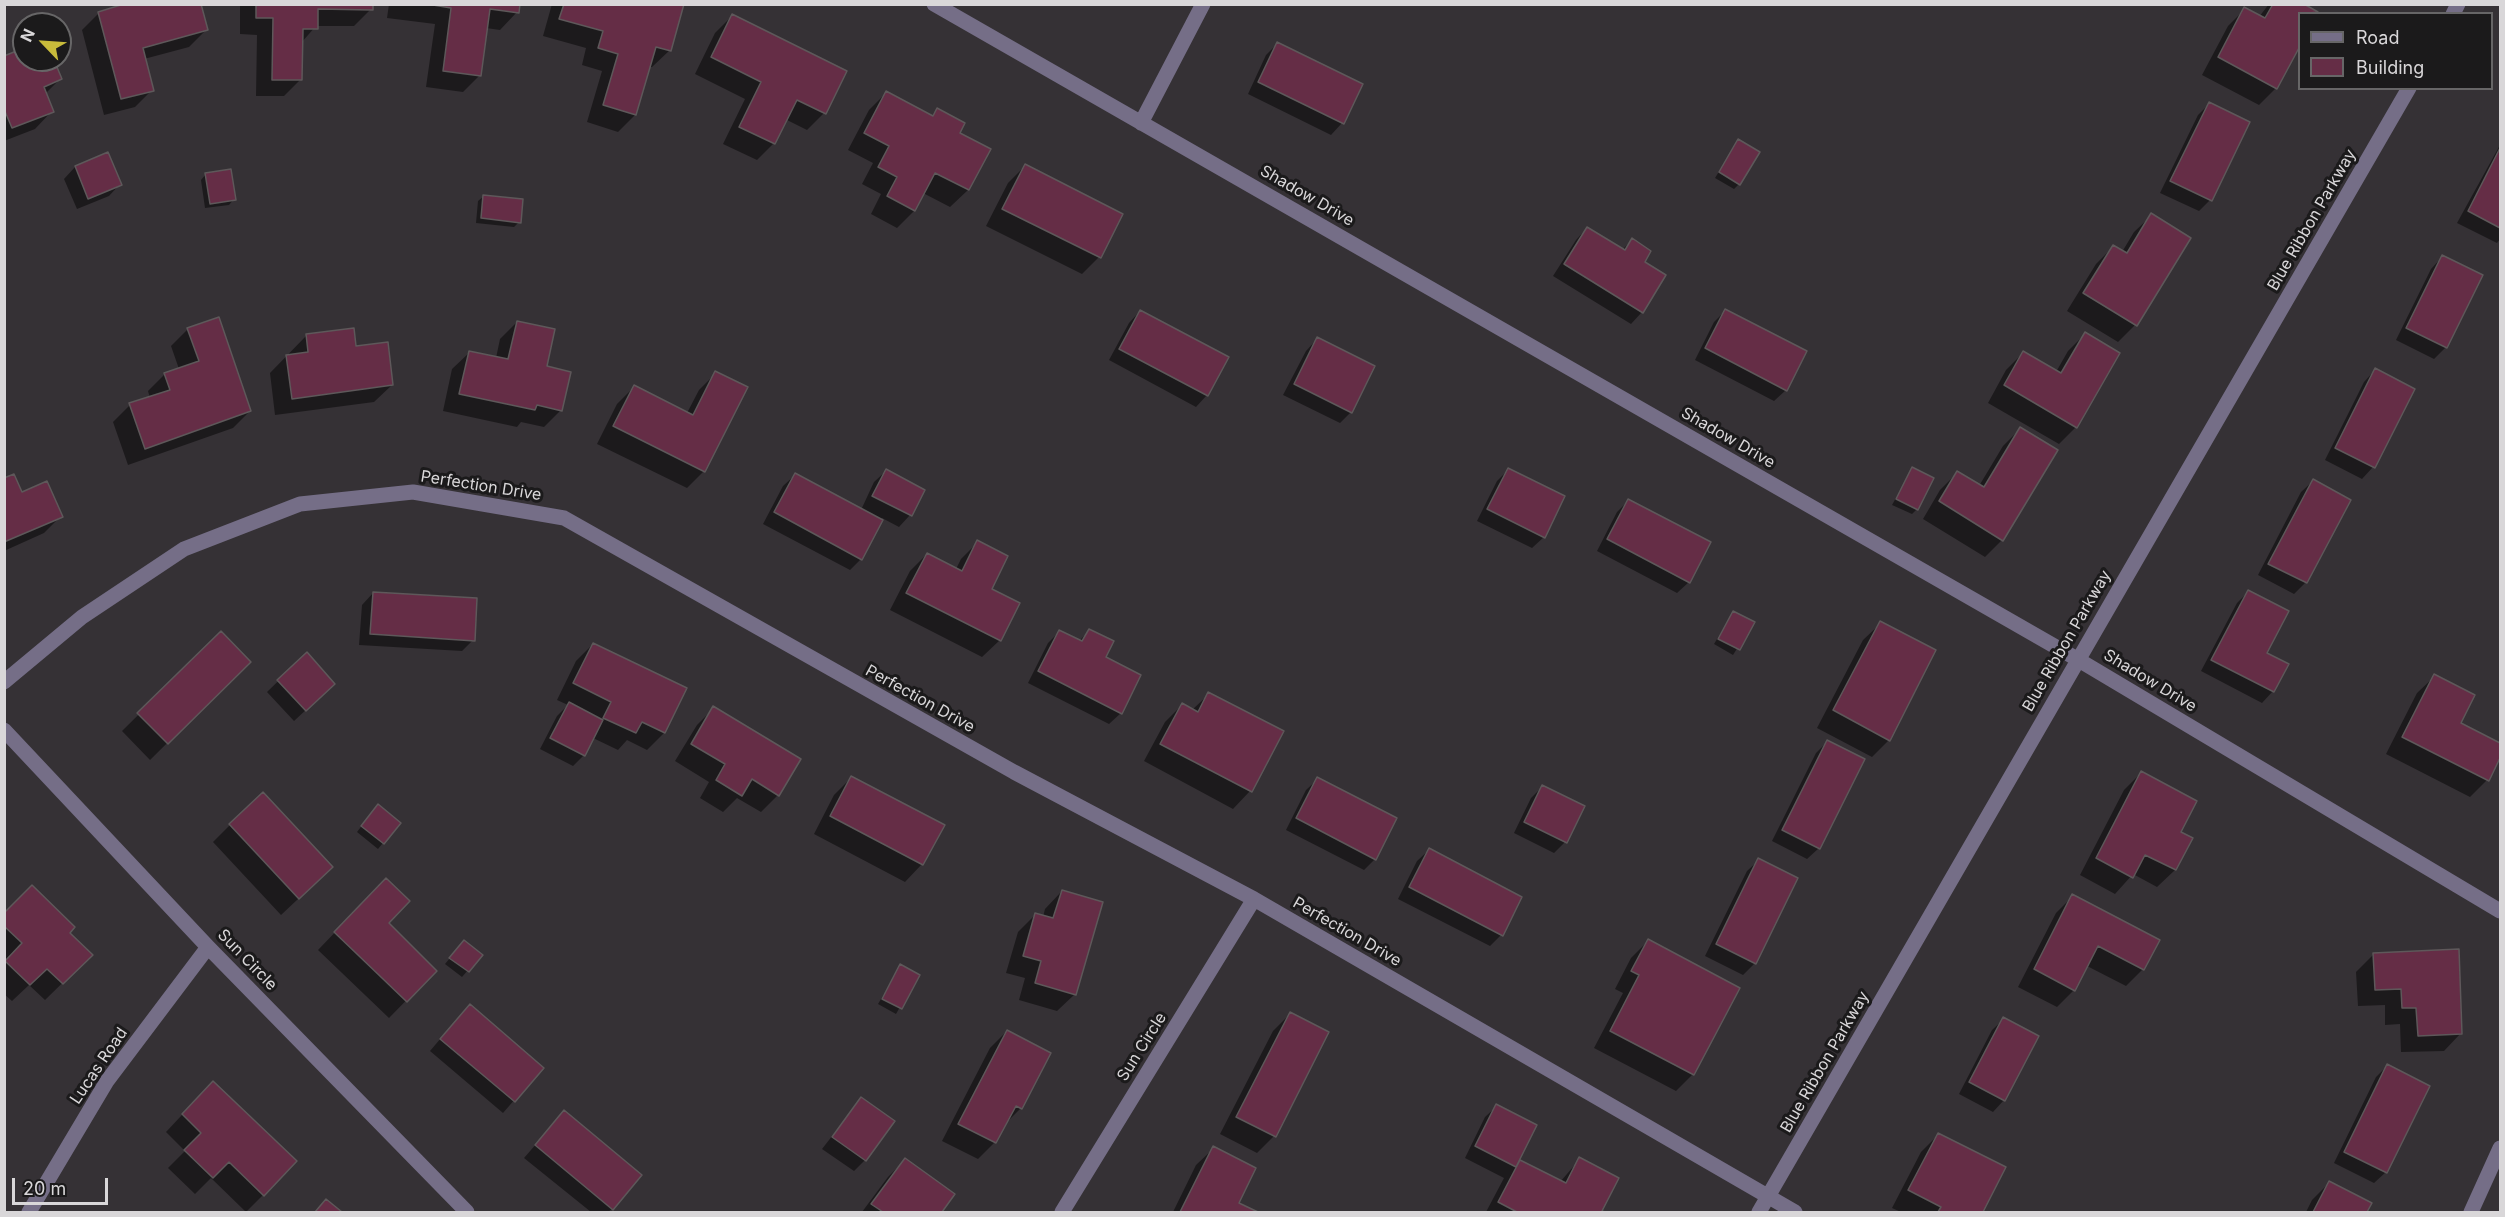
<!DOCTYPE html>
<style>
body{margin:0}
#map{position:relative;width:2505px;height:1217px;overflow:hidden;background:#353135;font-family:Inter,sans-serif}
canvas{display:block}
.frame{position:absolute;inset:0;border:6px solid #d9d7d9;pointer-events:none}
.legend{position:absolute;left:2298px;top:12px;width:195px;height:78px;box-sizing:border-box;background:#1b1a1b;border:2px solid #676667;margin:0;padding:8px 10px;list-style:none;font-size:18px;color:#d9d7d9}
.legend li{display:flex;align-items:center;gap:12px;height:30px}
.legend b{width:30px;border:2px solid #676667}
.north{position:absolute;left:12px;top:12px;width:60px;height:60px;box-sizing:border-box;background:#1b1a1b;border:2px solid #676667;border-radius:50%;rotate:295deg;font-size:16px;font-weight:700;line-height:24px;text-align:center;color:#d9d7d9}
.north::after{content:'';display:block;margin:auto;width:21px;height:27px;background:#c8bb3b;clip-path:polygon(50% 0,100% 100%,50% 72%,0 100%)}
.scale{position:absolute;left:12px;top:1178px;width:96px;height:27px;box-sizing:border-box;border:3px solid #d9d7d9;border-top:0;padding-left:8px;font-size:18px;line-height:21px;white-space:nowrap;color:#d9d7d9;-webkit-text-stroke:4px #1b1a1b;paint-order:stroke}
</style>
<div id="map">
<canvas width="2505" height="1217"></canvas>
<div class="frame"></div>
<ul class="legend">
<li><b style="height:8px;background:#756e87"></b>Road</li>
<li><b style="height:16px;background:#652d46"></b>Building</li>
</ul>
<div class="north">N</div>
<div class="scale">20 m</div>
</div>
<script>
const c = document.querySelector('canvas').getContext('2d');
c.lineJoin = 'round';
function paint(path, color) {
  c.fillStyle = color;
  c.fill(path, 'evenodd');
}
function stroke(path, color, width, dash) {
  c.strokeStyle = color;
  c.lineWidth = width;
  c.lineCap = dash ? 'butt' : 'round';
  c.setLineDash(dash || []);
  c.stroke(path);
}
function write(font, color, halo, rows, align = 'center') {
  c.font = font + ' Inter,sans-serif';
  c.lineWidth = 6;
  c.setLineDash([]);
  c.textBaseline = 'middle';
  c.strokeStyle = halo;
  c.fillStyle = color;
  for (const [text, x, y, turn = 0] of rows) {
    c.save();
    c.translate(x, y);
    c.rotate((+turn || 0) * Math.PI / 180);
    c.textAlign = isNaN(turn) ? turn : align;
    if (halo) c.strokeText(text, 0, 0);
    c.fillText(text, 0, 0);
    c.restore();
  }
}
const shadow = new Path2D(`
 M240,4h131v5l-17,17h-38l-15,17v36l-17,17h-28l1,-61 -17,-1z
 M389,4h129l-1,8 -17,18 -14,-2 -6,47 -17,17 -37,-5 9,-63 -48,-6z
 M552,4h131l-13,46 -18,17h-3l-14,48 -17,17 -31,-10 15,-51 -20,-6 4,-17 -43,-12z
 M2269,4h32l15,8 -16,2 -24,74 -17,17 -57,-30 26,-49 17,-17 14,8z
 M99,13l107,17 -17,17 -45,12 8,31 -17,17 -31,8 -22,-85z
 M732,16l92,97 -17,17 -22,-11 -11,24 -17,17 -34,-16 22,-45 -50,-25 20,-41z
 M1278,43l83,42 -19,38 -11,12 -83,-41 18,-39z
 M24,49v11h28l8,19 -15,15 7,17 -17,18 -31,12v-84z
 M886,93l45,24 6,-7 21,23 31,16 -21,41 -18,17 -27,-14 -9,18 -17,17 -26,-14 10,-20 -19,-10 11,-21 -25,-13 21,-40z
 M2209,104l1,96 -11,11 -39,-18 38,-78z
 M1738,141l1,43 -5,5 -19,-11z
 M2500,145v94l-3,4 -40,-20z
 M107,154l13,30 -11,12 -32,13 -13,-30 11,-12z
 M1025,166l96,48 -22,43 -17,17 -96,-48 22,-43z
 M206,174l28,25 -5,6 -24,3 -4,-28z
 M484,196l35,26 -5,5 -38,-4 2,-22z
 M2152,215l37,23 -54,87 -17,17 -51,-31 29,-47 17,-17 9,5 12,-20z
 M1587,228l35,22 10,-10 11,22 21,14 -22,36 -11,12 -78,-48 23,-36z
 M2442,257l39,19 -35,71 -12,12 -38,-19 35,-71z
 M1140,311l67,84 -11,12 -87,-47 20,-37z
 M1725,311l61,79 -12,11 -79,-41 19,-38z
 M517,322l28,46 16,42 -17,17 -23,-5 -4,5 -74,-16 9,-42 18,-17 26,6 4,-19z
 M188,329l62,82 -17,17 -105,37 -15,-43 17,-17 20,-7 -2,-7 17,-17 14,-5 -8,-23z
 M2085,334l-9,93 -17,17 -71,-41 18,-33 17,-17 33,19 12,-21z
 M306,336l86,49 -18,17 -99,13 -5,-42z
 M1317,339l34,73 -11,11 -57,-28 23,-44z
 M2375,370l-2,97 -11,12 -37,-19 39,-78z
 M716,373l-12,98 -17,17 -90,-44 20,-40 17,-17 53,26 12,-23z
 M2020,429l-18,111 -17,17 -62,-38 17,-29 17,-17 22,13 24,-40z
 M1912,469l5,40 -5,5 -20,-9z
 M1508,470l36,67 -12,11 -55,-27 20,-40z
 M886,471l37,19 -13,25 -11,12 -17,-9 -21,41 -11,11 -87,-46 20,-38 12,-11 66,35 13,-28z
 M4,480l17,14 40,22 -17,17 -40,18z
 M2313,481l36,19 -44,83 -11,11 -36,-19 43,-83z
 M1629,500l60,82 -12,11 -80,-42 20,-39z
 M978,542l22,98 -18,17 -92,-47 20,-39 17,-17 29,15 5,-10z
 M2248,592l25,99 -11,12 -61,-32 36,-68z
 M373,593l100,47 -11,11 -103,-6 3,-40z
 M1733,613l20,10 -20,32 -19,-11z
 M1881,623l8,117 -17,17 -55,-29 46,-88z
 M1060,631l19,10 10,-10 15,27 17,55 -12,11 -81,-41 20,-40z
 M221,633l28,29 -99,98 -28,-29z
 M593,644l71,89 -17,17 -20,-10 -9,10 -25,-12 -9,17 -11,11 -33,-17 17,-33 11,-11 -11,-5 19,-39z
 M306,654l16,41 -28,26 -27,-29z
 M2435,676l24,48 41,21v10l-13,25 -17,17 -84,-43 31,-61z
 M1209,694l73,38 -32,59 -17,18 -89,-48 21,-39 17,-17 10,5z
 M714,708l64,87 -17,17 -24,-14 -14,14 -23,-14 9,-16 -34,-21 22,-36z
 M1827,742l-8,106 -12,11 -35,-18 44,-88z
 M2141,773l38,60 12,6 -16,31 -18,17 -24,-13 -18,20 -35,-19 44,-85z
 M851,778l71,86 -17,18 -91,-48 20,-39z
 M1318,779l57,80 -11,11 -78,-40 20,-40z
 M1542,787l23,55 -11,11 -40,-20 17,-35z
 M373,811l26,12 -21,26 -21,-17z
 M230,825l84,59 -33,31 -68,-73z
 M1429,850l72,85 -11,11 -92,-47 19,-38z
 M1759,860l37,19 -42,85 -11,11 -38,-19 42,-85z
 M1062,891l13,103 -18,17 -38,-11 6,-22 -19,-5 12,-41 17,-17 8,2 2,-8z
 M2073,896l70,73 -17,17 -39,-20 -13,24 -17,17 -39,-20 38,-74z
 M369,897l17,26 49,48 -46,47 -71,-68z
 M4,915l64,18 23,22 -46,45 -16,-15 -17,16 -8,-7z
 M1648,941l45,133 -17,17 -82,-43 29,-55 -8,-4 16,-31z
 M459,947l22,8 -19,22 -17,-13z
 M2373,955l88,78 -17,18 -43,1 -1,-28 -15,1v-20l-27,1 -2,-34z
 M901,966l17,9 -22,39 -18,-10z
 M1290,1014l-16,122 -17,17 -37,-19 53,-103z
 M458,1018l84,50 -39,45 -73,-62z
 M2004,1019v81l-11,12 -34,-18 33,-64z
 M1007,1031l14,77 -16,16 -10,18 -17,17 -36,-18 48,-93z
 M2387,1066l-1,106 -12,11 -40,-20 42,-86z
 M861,1099l4,61 -11,11 -32,-22z
 M196,1100l67,95 -17,17 -35,-34 -16,16 -27,-26 17,-17 -19,-19z
 M1497,1106l38,19 -21,42 6,-6 40,21 20,-23 22,53h-116l18,-34 -39,-20 20,-41z
 M564,1112l48,97 -4,3h-17l-67,-54z
 M1938,1135l66,33 -23,44h-80l-9,-4 29,-56z
 M1214,1148l23,55 18,9h-82l23,-47z
 M905,1160l48,35 -13,17h-78l26,-35z
 M2329,1183l41,21 -4,8h-60l6,-12z`);
const building = new Path2D(`
 M124,4h77l7,26 -65,18 11,43 -33,8 -23,-87z
 M256,4h117v6l-55,-1v20h-15l-1,51h-30l1,-62h-17z
 M427,4h93l-1,9 -29,-4 -9,67 -38,-5 8,-63z
 M564,4h120l-13,47 -15,-4 -20,68 -33,-10 15,-51 -20,-6 5,-17 -44,-12z
 M2273,4h31l14,8 -18,2v32l-23,43 -59,-32 26,-50 21,11z
 M732,14l115,57 -21,43 -29,-14 -22,44 -36,-17 22,-45 -50,-25z
 M1277,42l86,42 -19,40 -86,-42z
 M24,48v12h30l8,19 -18,8 10,25 -42,16 -8,-19v-53z
 M886,91l47,25 4,-8 28,15 -5,10 31,16 -22,41 -34,-17 -20,38 -28,-15 10,-19 -19,-10 11,-21 -25,-13z
 M2209,102l41,20 -38,79 -42,-20z
 M1738,139l22,13 -20,33 -21,-13z
 M2500,148v80l-32,-17z
 M108,152l14,33 -34,14 -13,-33z
 M1025,164l98,50 -22,44 -99,-49z
 M231,169l5,31 -26,4 -5,-31z
 M483,195l40,4 -2,24 -40,-5z
 M2151,213l40,25 -54,88 -54,-33 30,-48 14,8z
 M1587,227l38,23 7,-12 19,13 -6,11 21,13 -23,38 -79,-49z
 M2442,255l41,20 -36,73 -41,-20z
 M1725,309l82,42 -20,40 -82,-43z
 M1140,310l89,47 -21,39 -89,-47z
 M219,317l32,94 -106,38 -16,-46 41,-13 -6,-17 35,-12 -12,-33z
 M517,321l38,8 -8,37 24,6 -9,39 -25,-6 -2,5 -76,-16 10,-43 39,8z
 M354,328l2,18 32,-4 5,43 -101,14 -6,-44 22,-3 -2,-18z
 M2085,332l35,21 -43,75 -73,-43 19,-34 38,22z
 M1317,337l58,29 -23,47 -58,-29z
 M2375,368l40,21 -40,79 -40,-20z
 M715,371l33,16 -43,85 -92,-46 21,-41 59,30z
 M2020,427l38,23 -55,91 -64,-40 18,-30 27,16z
 M1912,467l22,11 -16,32 -22,-11z
 M1508,468l57,28 -20,42 -58,-29z
 M886,469l39,21 -13,26 -40,-20z
 M795,473l88,47 -21,40 -88,-48z
 M14,474l8,18 25,-11 16,36 -59,25v-64z
 M2313,479l38,21 -44,83 -39,-19z
 M1628,499l83,43 -21,41 -83,-44z
 M977,540l31,16 -16,33 28,14 -19,38 -95,-48 21,-40 35,18z
 M2248,590l41,21 -22,42 22,11 -15,28 -63,-32z
 M373,592l104,6 -2,43 -105,-7z
 M1733,611l22,11 -15,28 -22,-11z
 M1880,621l56,29 -46,91 -57,-31z
 M1089,629l25,12 -8,16 35,18 -19,39 -84,-43 21,-41 23,11z
 M221,631l30,31 -83,82 -31,-31z
 M593,643l94,45 -22,45 -23,-11 -6,11 -33,-15 8,-16 -38,-19z
 M307,652l28,32 -29,27 -29,-31z
 M2434,674l41,21 -14,28 39,20v15l-11,23 -87,-44z
 M1208,692l76,39 -32,61 -92,-48 22,-41 16,9z
 M569,702l34,18 -18,36 -35,-18z
 M713,706l88,53 -22,37 -27,-17 -10,17 -26,-16 9,-16 -34,-20z
 M1827,740l38,19 -45,90 -38,-19z
 M2141,771l56,30 -16,31 12,6 -17,32 -31,-15 -12,23 -37,-20z
 M851,776l94,49 -22,40 -93,-49z
 M1317,777l80,41 -21,42 -80,-42z
 M1542,785l43,21 -18,37 -43,-21z
 M263,792l70,75 -34,32 -70,-75z
 M378,804l23,19 -17,21 -23,-18z
 M1429,848l93,49 -19,39 -94,-49z
 M1758,858l40,20 -42,86 -40,-20z
 M386,878l24,23 -21,22 48,48 -30,31 -73,-70z
 M32,885l43,42 -5,6 23,22 -30,29 -16,-15 -17,16 -25,-24 17,-18 -18,-17v-13z
 M1062,890l41,12 -27,93 -41,-12 6,-22 -18,-5 12,-43 18,5z
 M2072,894l88,46 -16,30 -46,-24 -23,45 -41,-22z
 M1648,939l92,49 -46,87 -84,-44 29,-56 -8,-4z
 M464,940l19,15 -14,17 -20,-14z
 M2459,949l3,85 -44,2 -2,-28h-14l-1,-19 -26,1 -2,-37z
 M900,964l20,11 -18,34 -20,-10z
 M470,1004l74,64 -29,34 -75,-63z
 M1290,1012l39,20 -53,105 -40,-20z
 M2003,1017l36,19 -34,65 -36,-19z
 M1007,1030l44,23 -29,56 -6,-3 -20,37 -38,-19z
 M2387,1064l43,22 -43,87 -43,-21z
 M213,1081l84,80 -33,35 -35,-34 -16,16 -29,-28 17,-17 -19,-19z
 M861,1097l34,24 -29,40 -34,-24z
 M1496,1104l41,21 -21,42 -41,-21z
 M564,1110l78,65 -29,35 -78,-65z
 M1938,1133l68,34 -23,45h-45l3,-5 -33,-17z
 M1213,1146l43,22 -17,35 19,9h-78z
 M1579,1157l40,21 -17,33 3,1h-88l-19,-10 22,-42 46,23z
 M905,1158l50,36 -13,18h-59l-12,-8z
 M2329,1181l43,22 -5,9h-54z
 M326,1199l16,13h-27z`);
const minor = new Path2D(`
 M934,4l1143,655 423,252
 M2453,14l5,-10
 M1141,123l62,-119
 M4,682l78,-65 102,-68 116,-45 113,-12 151,26 450,254 240,127 541,313
 M4,730l204,217 259,265
 M29,1212l78,-131 101,-134
 M1062,1212l192,-313
 M1759,1212l650,-1124
 M2471,1212l29,-64`);
const streetNames = [
 ["Shadow Drive",1307,196,30],
 ["Blue Ribbon Parkway",2312,220,-60],
 ["Shadow Drive",1728,438,30],
 ["Perfection Drive",481,486,9],
 ["Blue Ribbon Parkway",2067,641,-60],
 ["Shadow Drive",2150,681,31],
 ["Perfection Drive",920,699,29],
 ["Perfection Drive",1347,932,30],
 ["Sun Circle",247,960,46],
 ["Sun Circle",1142,1047,-58],
 ["Blue Ribbon Parkway",1825,1062,-60],
 ["Lucas Road",99,1066,-56]
];
paint(shadow, '#0007');
paint(building, '#652d46');
stroke(building, '#5e585a', 1.5);
stroke(minor, '#756e87', 15);
write('16px', '#d9d7d9', '#1b1a1b', streetNames);
</script>
